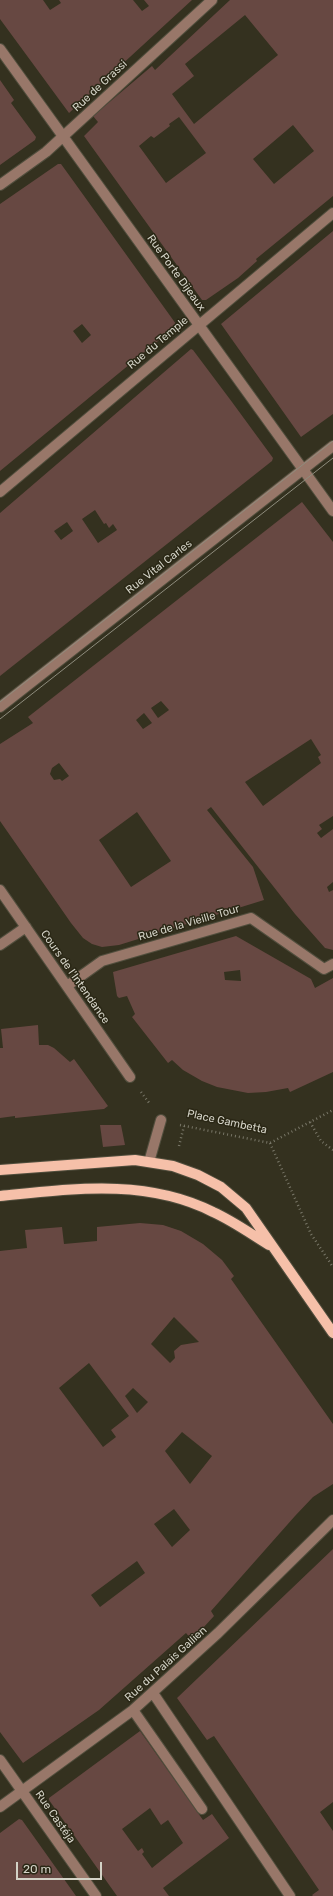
<!DOCTYPE html>
<meta charset="utf-8">
<style>
body{margin:0}
#map{position:relative;width:333px;height:1896px;overflow:hidden;background:#34311f;font-family:Rubik,sans-serif}
canvas{display:block}
.scale{position:absolute;left:16px;top:1862px;width:86px;height:18px;box-sizing:border-box;border:2px solid #d3d2c6;border-top:0;padding-left:5px;font-size:12px;line-height:14px;white-space:nowrap;color:#d3d2c6;-webkit-text-stroke:3px #2a2715;paint-order:stroke}
</style>
<div id="map">
<canvas width="333" height="1896"></canvas>
<div class="scale">20 m</div>
</div>
<script>
const c = document.querySelector('canvas').getContext('2d');
c.lineJoin = 'round';
function paint(path, color) {
  c.fillStyle = color;
  c.fill(path, 'evenodd');
}
function stroke(path, color, width, dash) {
  c.strokeStyle = color;
  c.lineWidth = width;
  c.lineCap = dash ? 'butt' : 'round';
  c.setLineDash(dash || []);
  c.stroke(path);
}
function write(font, color, halo, rows, align = 'center') {
  c.font = font + ' Rubik,sans-serif';
  c.lineWidth = 3;
  c.setLineDash([]);
  c.textBaseline = 'middle';
  c.strokeStyle = halo;
  c.fillStyle = color;
  for (const [text, x, y, turn = 0] of rows) {
    c.save();
    c.translate(x, y);
    c.rotate((+turn || 0) * Math.PI / 180);
    c.textAlign = isNaN(turn) ? turn : align;
    if (halo) c.strokeText(text, 0, 0);
    c.fillText(text, 0, 0);
    c.restore();
  }
}
const building = new Path2D(`
 M0,0h43l7,10 11,-7 -2,-3h74l9,11 7,-5 -5,-6h48l-123,113 -69,-94z
 M230,0h103v196l-77,63 1,2 -19,17 -32,22h-4l-118,-164 14,-14 -5,-6 59,-50 3,4zM245,15l33,40 -84,69 -22,-30 22,-18 -9,-12zM179,117l27,36 -40,30 -27,-37 12,-10 3,2 16,-12 -1,-2zM293,125l21,26 -40,33 -21,-25z
 M0,80l14,20 -3,3 25,34 -1,3 -35,25z
 M58,164h3l8,11 107,149 -1,3 -175,144v-267zM82,324l9,11 -9,8 -9,-12z
 M333,231v183l-32,23 -80,-113z
 M191,349l2,1 39,52 41,56 -1,3 -272,215v-163zM95,510l9,14 2,-1 3,5 4,-4 4,6 -19,13 -16,-24zM67,522l6,9 -12,9 -7,-9z
 M302,502l31,40v274l-14,9 3,4 -5,4 4,5 12,-9v53l-6,5 2,5 4,-2v60l-8,-2 -30,-34 -84,-107 -4,3 46,57 11,33 -145,45 -17,2 -10,-3 -9,-6 -12,-15 -71,-102v-77l33,-21 -5,-6zM161,701l8,9 -11,8 -7,-10zM144,713l8,10 -9,6 -7,-9zM311,739l10,16 -3,2 3,6 -58,43 -18,-24zM59,763l10,13 -7,5 -2,-2 -6,1 -4,-6 2,-6zM137,812l34,49 -40,26 -32,-47z
 M236,936l75,43 4,9 18,-10v94l-43,20 -2,-4 -22,4 -18,1 -31,-6 -15,-6 -19,-11 -11,-10 -4,3 -36,-46 3,-3 -8,-18 -8,2 -2,-2 -4,-24zM240,970l1,11 -16,-1 -1,-8z
 M38,1025l1,20h9l6,3 16,14 4,-3 34,47 -4,3 -89,9v-2l-15,2v-70h3l-2,-19z
 M100,1125h21l4,20 -22,2z
 M140,1223l23,2 18,6 22,13 19,16 12,16 -3,3 102,145v60l-20,13 -18,19 -84,95 3,5 -22,24 -6,-7 -87,77 -76,53 -23,-31v-481l27,-3 -2,-18 37,-3 2,17 33,-3v-14zM174,1317l25,25 -18,3 -7,6 1,7 -5,5 -19,-19zM89,1363l40,53 -18,14 5,7 -13,10 -44,-59zM133,1388l15,14 -11,11 -12,-17zM182,1432l30,24 -22,28 -25,-33zM174,1509l16,21 -18,17 -18,-23zM137,1561l8,12 -45,34 -9,-12z
 M333,1549v253l-13,10 13,19v65h-20l-1,-1 7,-5 -105,-154 -7,4 -30,-42z
 M140,1731l63,89 9,-6 17,24 -66,50 6,8h-52l-68,-96v-2zM150,1808l11,17 7,-5 15,23 -31,25 -10,-14 2,-2 -2,-4 -4,3 -16,-22z
 M19,1819l3,1 54,76h-76v-63z`);
const path = new Path2D(`
 M141,1092l9,12
 M310,1122l11,19 12,9
 M180,1125l90,18 63,-33
 M270,1143l41,91 22,33
 M179,1146l5,-20`);
const minor = new Path2D(`
 M0,49l333,462
 M0,185l46,-33 166,-152
 M0,492l333,-279
 M0,707l333,-261
 M0,890l130,187
 M0,945l26,-18
 M67,986l35,-25 149,-43 73,51 9,-5
 M149,1162l12,-42
 M153,1693l137,203
 M133,1710l69,99
 M0,1760l96,136
 M0,1807l133,-97 85,-77 115,-113`);
const major = new Path2D(`
 M0,1170l135,-10 38,6 25,9 23,12 25,21 87,125
 M0,1196c72,-7 146,-18 213,16 20,9 38,22 56,33`);
const tram = new Path2D(`
 M0,702l333,-261
 M0,719l333,-261`);
const streetNames = [
 ["Rue de Grassi",100,86,-43],
 ["Rue Porte Dijeaux",176,273,54],
 ["Rue du Temple",158,343,-40],
 ["Rue Vital Carles",159,567,-38],
 ["Rue de la Vieille Tour",189,923,-16],
 ["Cours de l'Intendance",75,977,55],
 ["Place Gambetta",227,1122,12],
 ["Rue du Palais Gallien",166,1664,-42],
 ["Rue Castéja",55,1817,55]
];
paint(building, '#674842');
stroke(minor, '#514e3d', 12);
stroke(major, '#514e3d', 12);
stroke(path, '#797768', 2.5, [1, 3]);
stroke(minor, '#987769', 10);
stroke(major, '#f6c0a9', 10);
stroke(tram, '#8e8c7d', 1);
write('11px', '#d3d2c6', '#2a2715', streetNames);
</script>
